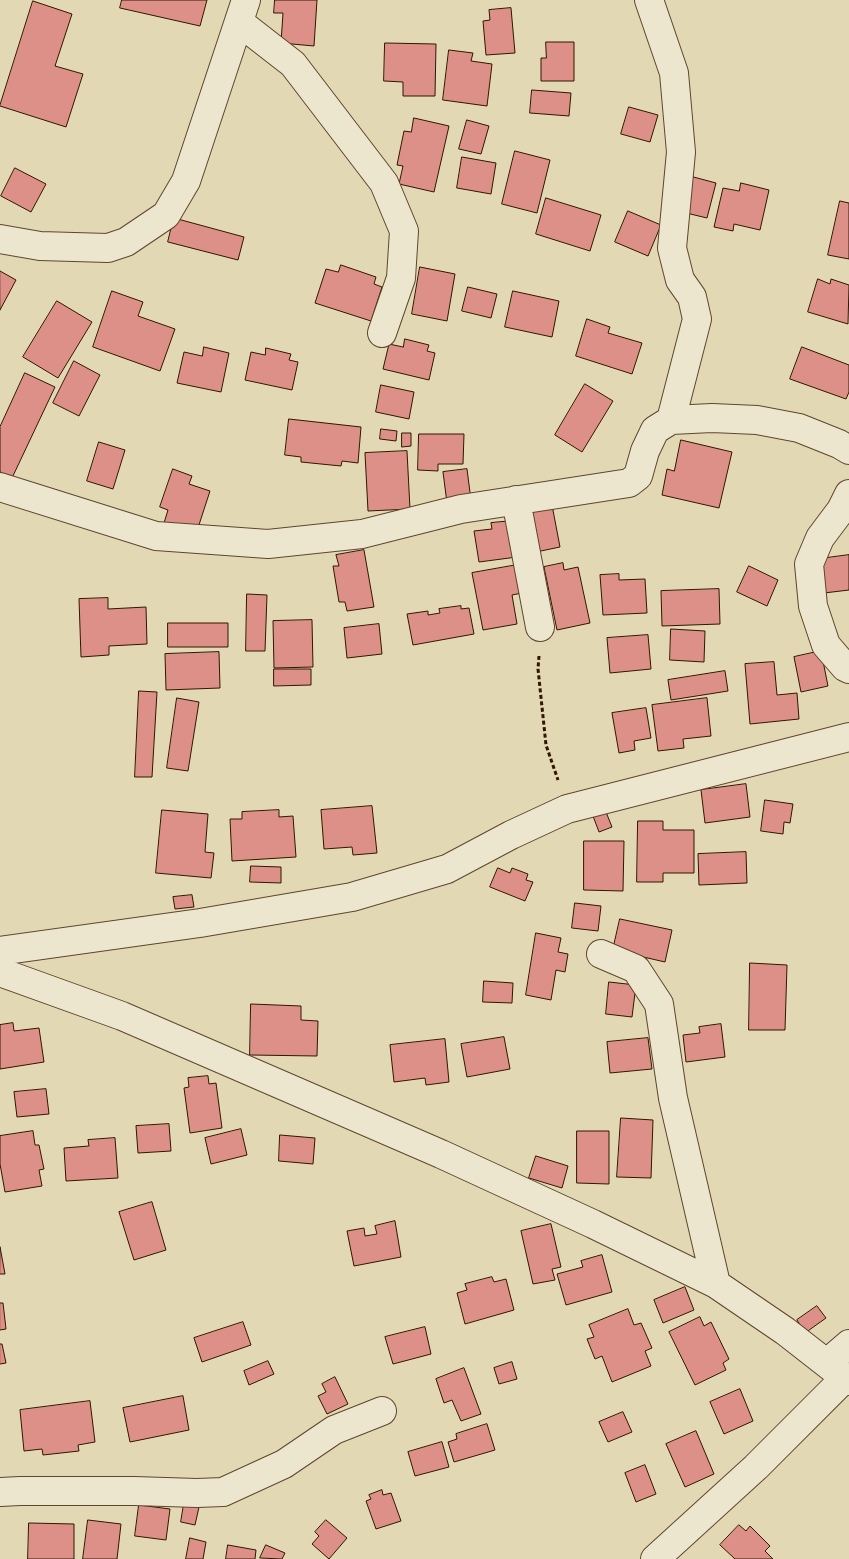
<!DOCTYPE html>
<style>
body{margin:0}
canvas{display:block;background:#e3d8b4}
</style>
<canvas width="849" height="1559"></canvas>
<script>
const c = document.querySelector('canvas').getContext('2d');
c.lineJoin = 'round';
function paint(path, color) {
  c.fillStyle = color;
  c.fill(path, 'evenodd');
}
function stroke(path, color, width, dash) {
  c.strokeStyle = color;
  c.lineWidth = width;
  c.lineCap = dash ? 'butt' : 'round';
  c.setLineDash(dash || []);
  c.stroke(path);
}
const building = new Path2D(`
 M122,0h85l-7,26 -80,-18z
 M275,0h42l-3,46 -33,-3 2,-30h-9z
 M33,1l39,13 -17,52 28,8 -17,53 -66,-21z
 M511,8l4,45 -29,2 -3,-34 7,-1 -1,-10z
 M546,42h28v39h-33v-23h5z
 M385,43l51,1 -1,52h-32v-14l-19,-1z
 M449,50l24,3 -2,8 21,3 -5,42 -44,-6z
 M532,90l39,3 -2,23 -39,-3z
 M629,107l29,8 -8,27 -29,-8z
 M414,118l35,8 -15,66 -35,-8 4,-18 -6,-1 7,-34 7,1z
 M467,120l22,6 -8,28 -22,-5z
 M515,151l35,9 -13,53 -35,-9z
 M462,157l34,6 -5,31 -34,-6z
 M15,168l31,16 -15,28 -30,-16z
 M686,175l30,8 -9,35 -25,-6z
 M741,183l28,7 -9,40 -26,-6 -1,7 -19,-4 9,-39 16,3z
 M546,198l55,17 -11,36 -54,-17z
 M840,201l9,2v56l-21,-4z
 M628,211l33,14 -13,31 -33,-14z
 M174,218l70,19 -6,23 -70,-18z
 M341,265l35,12 -2,7 8,3 -11,34 -56,-18 11,-34 12,3z
 M420,267l35,7 -8,47 -35,-7z
 M0,271l16,9 -16,30z
 M818,279l12,5 1,-5 18,6 -1,39 -40,-12z
 M468,287l29,7 -6,24 -29,-7z
 M112,291l31,11 -5,14 37,13 -15,42 -67,-24z
 M513,291l46,10 -7,36 -47,-10z
 M57,301l35,21 -34,56 -35,-21z
 M587,319l23,8 -2,6 34,10 -10,31 -56,-18z
 M405,339l24,6 -2,6 8,2 -6,27 -46,-11 6,-25 14,3z
 M204,347l25,6 -8,39 -44,-9 7,-31 18,4z
 M802,347l47,18v27l-3,7 -56,-20z
 M266,348l25,6 -2,6 9,2 -6,28 -47,-10 6,-28 14,3z
 M74,361l26,14 -21,41 -26,-13z
 M25,373l30,14 -43,91 -12,-6v-45z
 M585,384l28,17 -31,51 -27,-17z
 M381,385l33,7 -5,27 -33,-7z
 M289,419l72,8 -3,36 -16,-2 -1,5 -40,-4v-5l-16,-2z
 M381,429l16,2 -1,10 -16,-2z
 M402,433h9v13l-9,1z
 M419,434h45l-1,30h-25v7l-20,-1z
 M681,440l51,12 -13,56 -57,-13 5,-26 7,2z
 M99,442l26,8 -12,39 -26,-8z
 M407,451l3,58 -42,2 -3,-58z
 M173,469l19,7 -3,8 21,7 -14,43 -32,-11 4,-13 -8,-3z
 M467,469l4,31 -24,3 -4,-31z
 M552,505l8,42 -24,5 -9,-42z
 M512,521l5,36 -38,5 -5,-31 18,-2 -1,-6z
 M364,550l10,57 -27,4 -2,-9h-6l-6,-36h6l-3,-11z
 M849,555v35l-25,3 -5,-34z
 M563,563l1,7 14,-3 12,56 -33,7 -13,-63z
 M517,565l5,28 -10,2 5,29 -34,6 -11,-57z
 M749,566l29,14 -11,26 -30,-14z
 M619,574v6l26,-1 2,34 -44,2 -3,-40z
 M719,589l1,35 -58,2 -1,-35z
 M247,594l20,1 -2,56h-19z
 M108,598v11l38,-2 1,37 -38,2v9l-28,2 -2,-58z
 M461,606v3l8,-1 5,26 -61,11 -6,-31 21,-3v4l12,-2 -1,-4z
 M312,620l1,47 -39,1 -1,-47z
 M168,623h60v24h-60z
 M379,624l3,30 -35,4 -3,-30z
 M671,629l34,2 -1,31 -34,-2z
 M648,635l3,34 -41,4 -3,-35z
 M821,651l7,35 -27,6 -7,-35z
 M219,652l1,36 -54,2 -1,-36z
 M774,662l3,33 20,-2 2,26 -49,5 -5,-60z
 M274,669h37v16l-37,1z
 M725,671l3,20 -57,9 -3,-20z
 M139,691l18,1 -5,85h-17z
 M177,698l22,4 -11,69 -21,-3z
 M707,698l4,38 -28,3 1,9 -26,3 -6,-46z
 M646,708l5,30 -17,3 1,9 -16,3 -7,-40z
 M746,784l4,33 -45,6 -4,-33z
 M765,800l28,4 -3,19 -6,-1 -1,12 -22,-3z
 M372,806l5,47 -24,2 -1,-8 -28,2 -3,-39z
 M162,810l46,4 -3,38 9,1 -3,25 -55,-5z
 M279,810v7l14,-1 3,41 -64,4 -2,-42h12v-7z
 M606,812l6,15 -13,5 -6,-16z
 M638,821h25v9h31v43h-31v9h-26z
 M584,841h40l-1,50 -39,-1z
 M746,852l1,31 -48,2 -1,-31z
 M251,866l30,1v16l-31,-1z
 M498,868l12,5 2,-5 16,6 -2,6 7,2 -8,19 -35,-14z
 M192,895l2,12 -19,2 -2,-12z
 M575,903l26,3 -3,25 -26,-3z
 M620,919l52,11 -7,32 -52,-12z
 M536,933l25,5 -3,14 10,2 -3,18 -9,-2 -5,30 -25,-5z
 M750,963l37,2 -2,65h-36z
 M484,981l29,2 -1,20 -29,-1z
 M609,982l27,3 -4,32 -26,-3z
 M251,1004l50,2v14l17,1 -1,35 -67,-1z
 M13,1023l1,8 25,-3 5,34 -44,7v-44z
 M721,1024l4,33 -39,5 -3,-27 17,-2 -1,-6z
 M504,1037l6,32 -43,8 -6,-33z
 M648,1038l4,31 -42,4 -3,-31z
 M445,1039l4,43 -23,3 -1,-7 -31,4 -4,-37z
 M208,1076l1,8 7,-1 6,45 -32,5 -6,-45 5,-1 -1,-9z
 M46,1089l3,25 -32,3 -3,-25z
 M621,1118l32,2 -2,58 -34,-1z
 M169,1124l2,27 -33,2 -2,-27z
 M241,1129l6,26 -36,9 -6,-26z
 M33,1131l2,14h4l5,24 -5,1 3,16 -37,6 -5,-28v-28z
 M577,1131h32v53l-32,-1z
 M280,1135l35,3 -2,26 -34,-3z
 M115,1138l3,40 -52,3 -2,-33 25,-2 -1,-6z
 M536,1156l32,10 -6,22 -33,-10z
 M152,1202l14,48 -32,10 -15,-48z
 M395,1221l6,36 -47,9 -7,-35 17,-3 1,8 12,-2 -2,-8z
 M551,1224l10,43 -9,2 3,11 -22,4 -12,-53z
 M0,1247l5,27h-5z
 M602,1255l10,37 -46,13 -9,-31 26,-7 -2,-6z
 M492,1277l2,5 12,-3 8,31 -49,14 -8,-31 10,-3 -2,-6z
 M685,1287l9,23 -31,13 -9,-23z
 M0,1303h3l3,26 -6,1z
 M817,1306l9,12 -21,15 -8,-13z
 M628,1309l6,16 7,-2 11,25 -7,3 6,15 -39,16 -10,-26 -7,3 -8,-20 7,-2 -5,-12z
 M700,1317l4,9 7,-4 18,37 -6,4 3,7 -31,15 -26,-53z
 M243,1322l8,23 -49,17 -8,-24z
 M425,1327l6,27 -38,10 -8,-27z
 M0,1344h2l4,19 -6,1z
 M268,1361l6,13 -25,11 -5,-14z
 M512,1362l5,17 -18,5 -5,-16z
 M464,1368l17,46 -20,7 -9,-21 -8,3 -8,-24z
 M335,1377l13,27 -21,10 -9,-18 8,-4 -4,-8z
 M740,1389l13,32 -29,13 -14,-32z
 M183,1396l6,34 -59,12 -7,-34z
 M90,1401l5,41 -17,3 1,6 -36,4 -1,-6 -18,2 -4,-41z
 M623,1412l9,20 -24,10 -9,-20z
 M487,1424l8,26 -41,12 -6,-20 9,-3 -1,-5z
 M696,1431l18,43 -29,13 -19,-43z
 M442,1442l7,25 -34,9 -7,-24z
 M645,1465l11,29 -20,8 -11,-29z
 M382,1490l1,5 8,-2 10,28 -25,8 -10,-28 5,-2 -2,-4z
 M184,1504l15,3 -4,18 -14,-3z
 M139,1505l31,4 -4,31 -31,-4z
 M88,1520l33,4 -4,35h-34z
 M326,1520l21,18 -18,21 -17,-15 7,-8 -4,-4z
 M29,1523l45,1v35h-46z
 M739,1525l7,6 4,-5 20,20 -5,5 8,8h-38l-15,-14z
 M190,1538l16,4 -3,17h-17z
 M228,1545l28,5 -1,9h-29z
 M266,1545l19,8 -3,6 -22,-1z`);
const path = new Path2D(`
 M539,656l-1,13 8,76 12,35`);
const minor = new Path2D(`
 M649,0l25,73 7,79 -9,96 8,32 12,17 5,22 -26,101
 M239,22l54,42 91,119 20,48 -3,47 -19,55
 M0,239l40,7 68,2 18,-6 40,-27 20,-34 60,-181
 M0,487l156,49 112,8 94,-10 99,-25 168,-26 9,-7 7,-25 10,-21 16,-10 41,-2 45,2 42,8 40,16 10,6
 M849,494l-8,16 -21,28 -11,26 4,42 13,39 19,22 4,2
 M516,500l24,127
 M0,951l200,-28 152,-26 95,-28 64,-34 56,-26 282,-72
 M601,954l35,15 23,35 14,94 43,186
 M0,972l122,44 319,138 152,70 123,60 69,47 64,50
 M827,1363l22,-19
 M0,1492l20,-1h114l63,2 26,-1 61,-28 50,-34 48,-19
 M655,1559l101,-92 89,-89`);
paint(building, '#dd9088');
stroke(building, '#311600', 1);
stroke(minor, '#5e462d', 30);
stroke(path, '#311600', 3, [4, 2.5]);
stroke(minor, '#ede6ce', 28);
</script>
